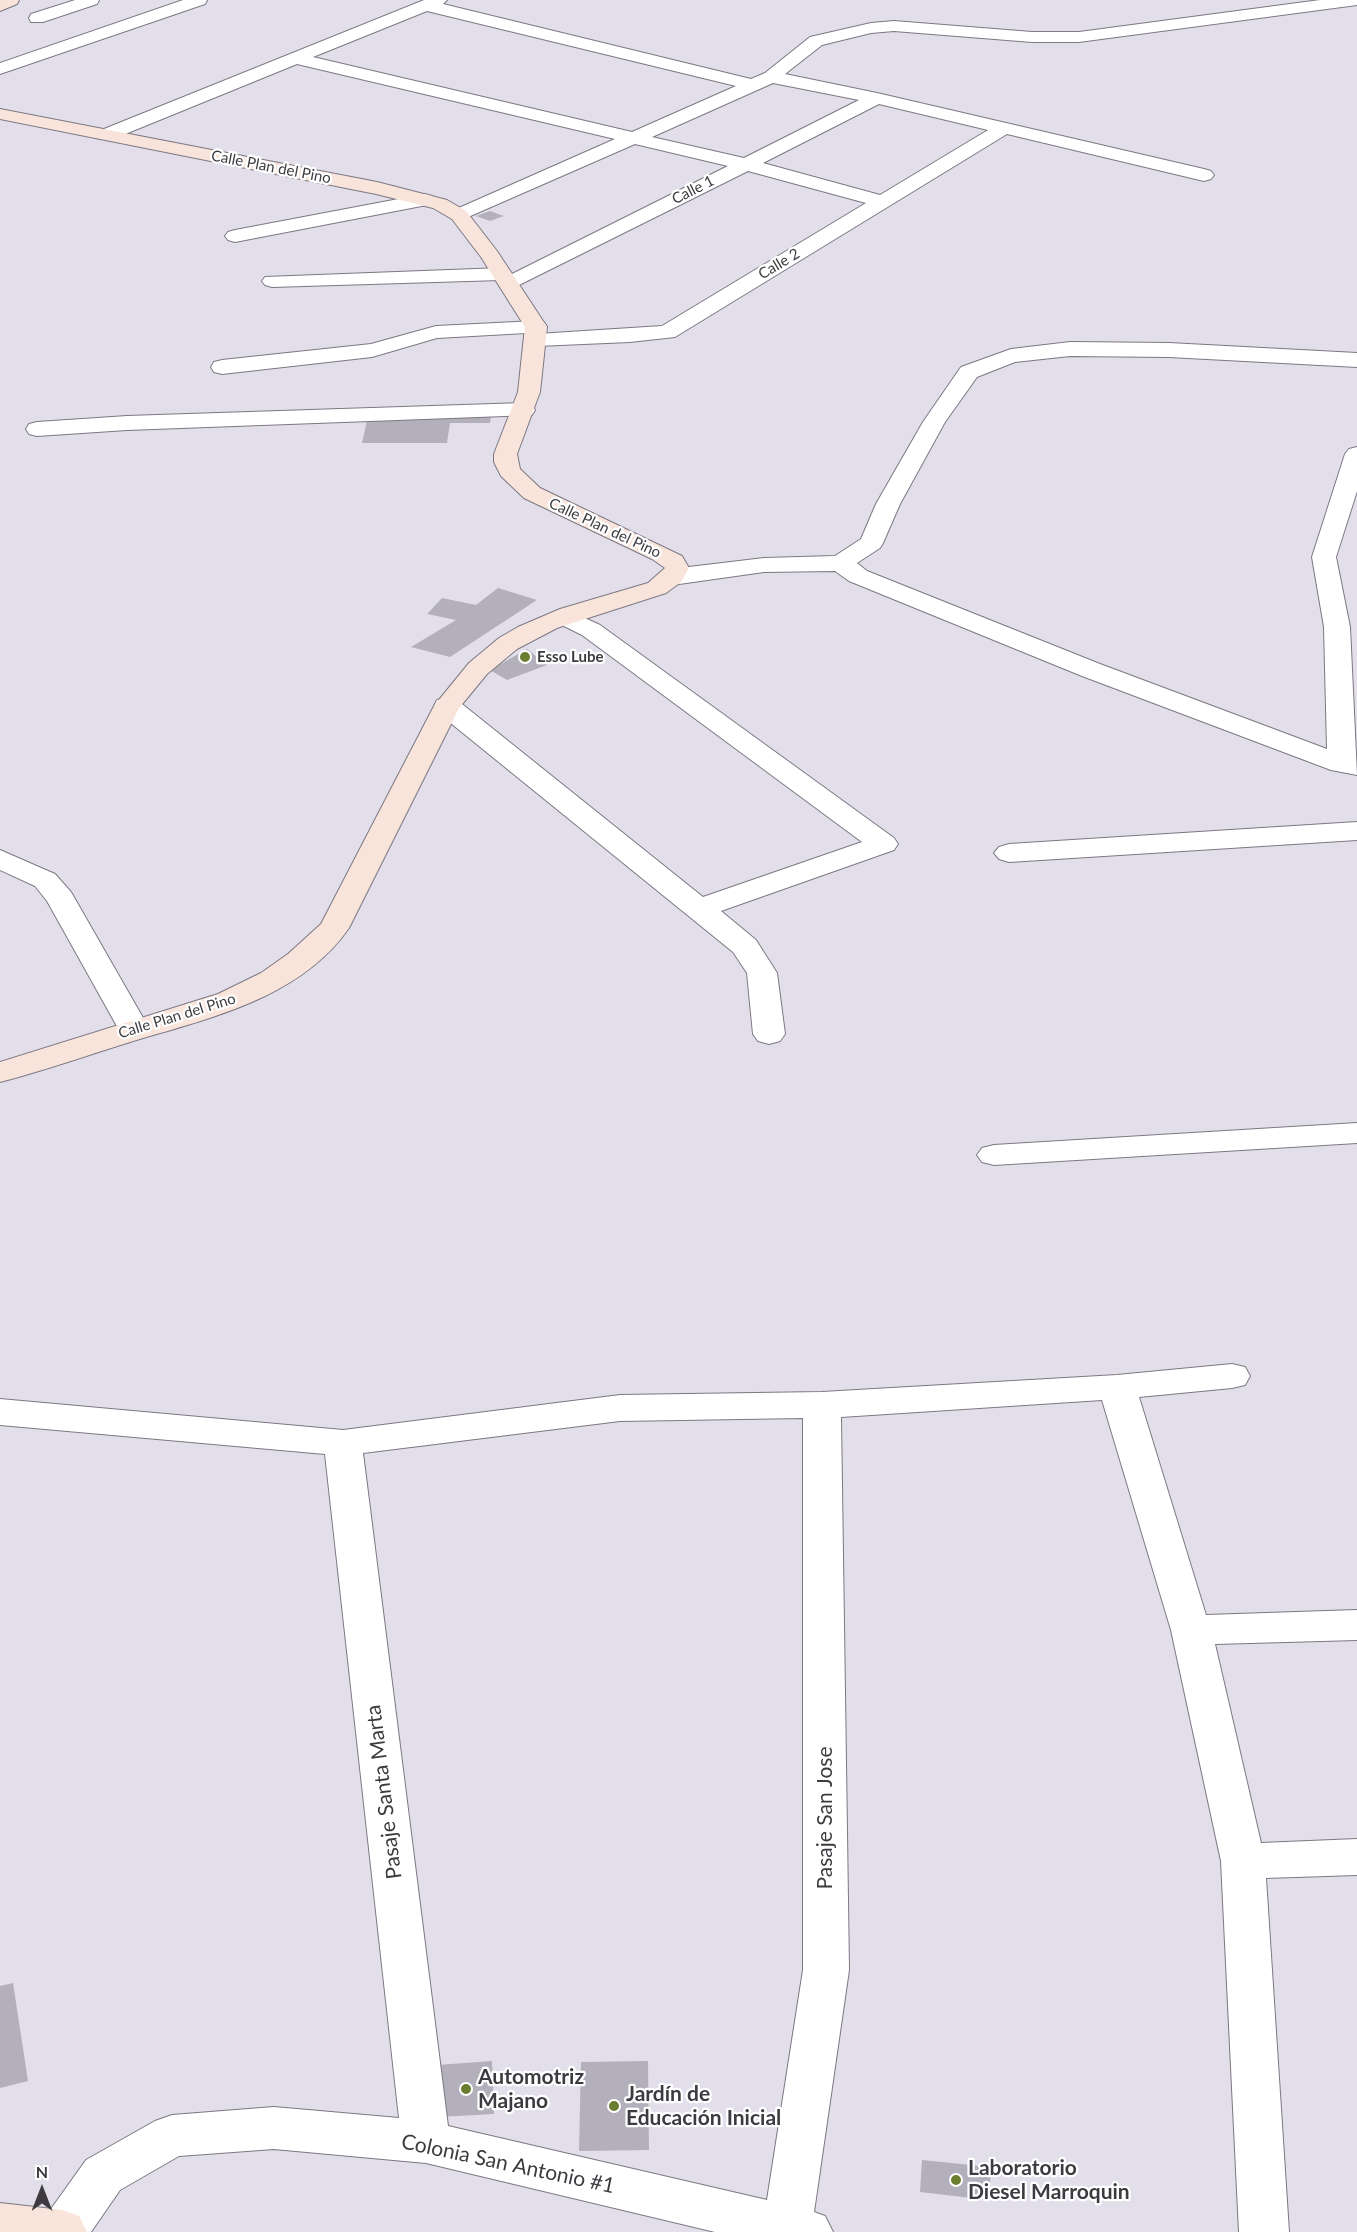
<!DOCTYPE html>
<meta charset="utf-8">
<style>
body{margin:0}
#map{position:relative;width:1357px;height:2232px;overflow:hidden;background:#e2dfeb;font-family:Lato,sans-serif}
canvas{display:block}
.north{position:absolute;left:12px;top:2160px;width:60px;height:60px;-webkit-text-stroke:4px #fff;paint-order:stroke;rotate:0deg;font-size:16px;font-weight:700;line-height:24px;text-align:center;color:#3d3b40}
.north::after{content:'';display:block;margin:auto;width:21px;height:27px;background:#3d3b40;clip-path:polygon(50% 0,100% 100%,50% 72%,0 100%)}
</style>
<div id="map">
<canvas width="1357" height="2232"></canvas>
<div class="north">N</div>
</div>
<script>
const c = document.querySelector('canvas').getContext('2d');
c.lineJoin = 'round';
function paint(path, color) {
  c.fillStyle = color;
  c.fill(path, 'evenodd');
}
function stroke(path, color, width, dash) {
  c.strokeStyle = color;
  c.lineWidth = width;
  c.lineCap = dash ? 'butt' : 'round';
  c.setLineDash(dash || []);
  c.stroke(path);
}
function write(font, color, halo, rows, align = 'center') {
  c.font = font + ' Lato,sans-serif';
  c.lineWidth = 4.5;
  c.setLineDash([]);
  c.textBaseline = 'middle';
  c.strokeStyle = halo;
  c.fillStyle = color;
  for (const [text, x, y, turn = 0] of rows) {
    c.save();
    c.translate(x, y);
    c.rotate((+turn || 0) * Math.PI / 180);
    c.textAlign = isNaN(turn) ? turn : align;
    if (halo) c.strokeText(text, 0, 0);
    c.fillText(text, 0, 0);
    c.restore();
  }
}
const building = new Path2D(`
 M490,211l14,5 -14,5 -14,-5z
 M368,416h123l-1,7h-40l-3,20h-85z
 M498,588l39,12 -87,57 -39,-10 45,-27 -29,-6 15,-16 34,7z
 M527,649l20,16 -40,15 -17,-10z
 M13,1983l15,98 -28,7v-102z
 M492,2061l2,53 -55,3 -2,-52z
 M648,2061l1,89 -70,1 2,-89z
 M922,2160l69,7 -2,33 -69,-8z`);
const street = new Path2D(`
 M75,0h24l-2,4 -54,18h-12l-2,-4 2,-4z
 M183,0h24l-2,4 -205,70v-11z
 M424,0h23l-4,4 308,75 14,-6 45,-36 61,-14 23,-2 138,11h47l241,-32h37v5l-278,37h-47l-138,-11 -23,2 -49,12 -37,29 92,19 327,76 7,2 3,4 -3,4 -7,2 -197,-47 -332,203 -45,5 -93,4 -8,-1 -3,-5 3,-5 8,-1 125,-8 204,-123 -118,-32 -239,119 -7,-2 -3,-4 2,-4 -229,7 -7,-2 -3,-4 3,-4 237,-9 7,2 3,4 216,-108 -93,-22 -176,77 -7,-2 -3,-4 3,-4 163,-72 -318,-75 -184,75h-14l-2,-4 2,-4zM427,11l309,75 -104,46 -319,-75zM773,83l86,17 -115,58 -92,-21zM879,104l109,26 -108,65 -117,-32z
 M425,194l7,2 3,4 -3,4 -197,38 -7,-2 -3,-4 3,-4 7,-2z
 M536,321l8,1 3,5 -3,5 -107,6 -65,19 -150,17 -8,-2 -3,-5 3,-5 8,-2 149,-16 65,-18z
 M1070,342l99,1 188,10v14l-188,-10 -99,-1 -55,6 -38,15 -32,45 -45,82 -17,39 -3,5 -23,15 10,8 233,93 227,85 -3,-122 -12,-70 33,-103 4,-5 8,-2v44l-21,66 14,70 7,148 -26,-5 -249,-94 -233,-95 -14,-10 -71,1 -92,13 -9,-3 -4,-5 4,-5 9,-3 92,-11 71,-2 26,-17 15,-35 47,-82 38,-55 50,-18z
 M524,403l8,2 3,5 -3,5 -405,15 -90,6 -8,-2 -3,-5 3,-5 8,-2 90,-6z
 M565,609l35,16 294,213 4,6 -4,6 -173,61 35,29 21,33 8,61 -5,7 -11,3 -11,-3 -5,-7 -6,-61 -14,-21 -296,-240 -3,-6 3,-6 10,-2 10,2 246,197 159,-55 -280,-207 -26,-13 -4,-5 4,-5z
 M1357,822v18l-348,22 -10,-3 -5,-6 5,-6 10,-3z
 M0,850l55,24 16,18 79,138 -5,7 -11,3 -11,-3 -76,-136 -12,-15 -35,-16z
 M1357,1123v20l-363,22 -12,-3 -5,-7 5,-7 12,-3z
 M1232,1364l13,3 5,9 -5,9 -13,3 -93,9 67,218 151,-5v30l-142,4 46,199 96,-4v36l-91,3 23,354h-50l-18,-371 -50,-231 -69,-230 -261,17 8,553 -35,242 11,4 8,16h-118l-289,-69 -152,-14 -95,7 -59,34 -29,42h-53l8,-16 40,-56 69,-39 17,-6 102,-8 125,11 -74,-664 -325,-29v-26l343,31 277,-35 202,-3 295,-17zM803,1418v552l-36,230 -319,-74 -85,-673 257,-32z`);
const secondary = new Path2D(`
 M0,0h19l-2,4 -17,7z
 M0,109l377,73 70,18 19,11 31,40 50,76 -7,65 -23,62 3,15 20,19 142,68 7,12 -8,14 -15,11 -109,35 -40,21 -30,25 -28,34 -110,220c-50,72 -144,91 -222,115 -42,13 -84,28 -127,39v-20l218,-68 43,-21 27,-19 33,-30 113,-218 35,-43 30,-25 19,-11 42,-18 88,-26 17,-15 -13,-9 -128,-61 -23,-22 -7,-14v-8l24,-62 7,-65 -44,-70 -29,-38 -19,-11 -57,-14 -376,-75z
 M0,2203l62,7 17,6 8,16h-87z`);
const markers = [
 [525,657,6,"#6a7e2f"],
 [466,2089,6,"#6a7e2f"],
 [614,2106,6,"#6a7e2f"],
 [956,2180,6,"#6a7e2f"]
];
const farStreetnames = [
 ["Calle Plan del Pino",271,167,11],
 ["Calle 1",693,190,-27],
 ["Calle 2",779,264,-31],
 ["Calle Plan del Pino",605,528,25],
 ["Calle Plan del Pino",177,1016,-17]
];
const farPoinames = [
 ["Esso Lube",537,657]
];
const nearStreetnames = [
 ["Pasaje Santa Marta",384,1792,-97],
 ["Pasaje San Jose",825,1818,-90],
 ["Colonia San Antonio #1",508,2164,12]
];
const nearPoinames = [
 ["Automotriz",478,2077],
 ["Majano",478,2101],
 ["Jardín de",626,2094],
 ["Educación Inicial",626,2118],
 ["Laboratorio",968,2168],
 ["Diesel Marroquin",968,2192]
];
paint(building, '#b3b0bc');
stroke(street, '#7c7883', 2);
stroke(secondary, '#7c7883', 2);
paint(street, '#fff');
paint(secondary, '#f8e4da');
for (const [x, y, r, color] of markers) {
  const dot = new Path2D();
  dot.arc(x, y, r, 0, 2 * Math.PI);
  c.fillStyle = color;
  c.fill(dot);
  stroke(dot, '#fff', 2);
}
write('15px', '#3d3b40', '#fff', farStreetnames);
write('bold 15px', '#3d3b40', '#fff', farPoinames, 'left');
write('21px', '#3d3b40', '#fff', nearStreetnames);
write('bold 21px', '#3d3b40', '#fff', nearPoinames, 'left');
</script>
